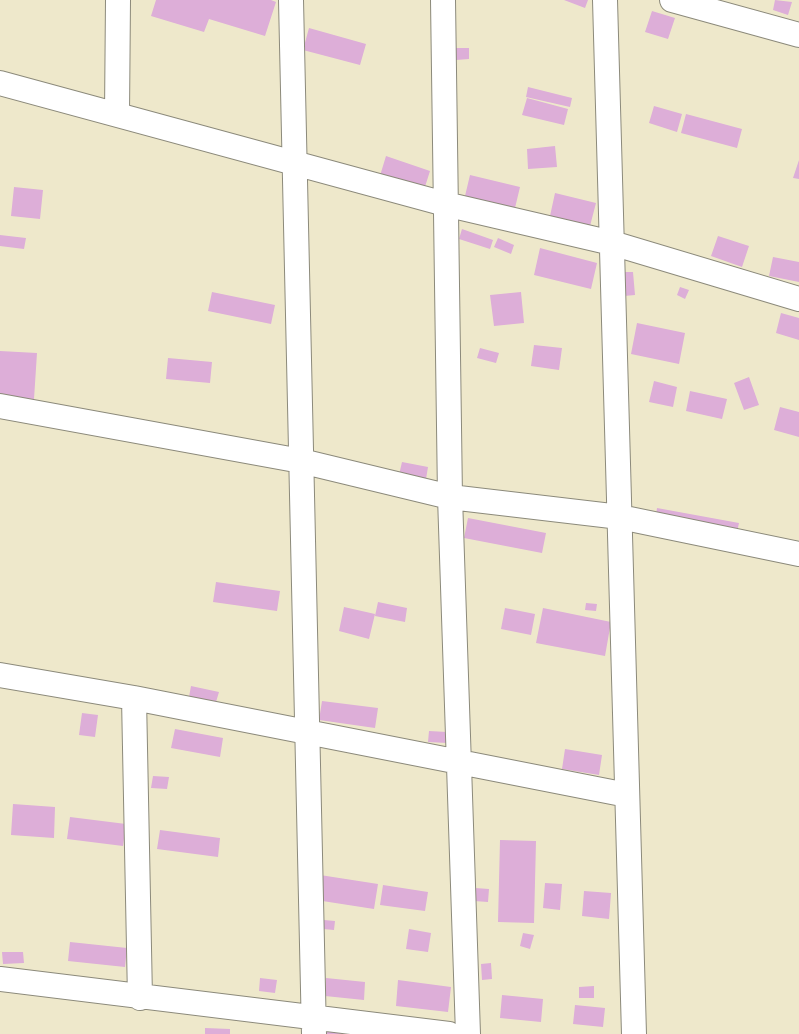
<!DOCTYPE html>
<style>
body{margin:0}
canvas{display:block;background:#eee8cb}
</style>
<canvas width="799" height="1034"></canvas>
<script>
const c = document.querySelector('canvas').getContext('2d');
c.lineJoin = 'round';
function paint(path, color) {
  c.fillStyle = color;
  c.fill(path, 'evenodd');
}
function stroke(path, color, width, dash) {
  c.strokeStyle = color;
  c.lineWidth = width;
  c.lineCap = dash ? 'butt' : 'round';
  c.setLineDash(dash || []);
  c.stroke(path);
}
const building = new Path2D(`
 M156,0h115l5,2 -11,34 -56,-17 -5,13 -53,-16z
 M564,0h24l-3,8z
 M775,0l17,2 -4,13 -15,-5z
 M652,11l23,7 -7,21 -23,-7z
 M309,28l57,16 -6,21 -57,-15z
 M456,48h13v11l-13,1z
 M528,87l44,11 -2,9 -44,-10z
 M527,98l41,11 -4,16 -42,-10z
 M654,106l28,8 -5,18 -28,-9z
 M686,114l56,15 -5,19 -56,-15z
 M555,146l2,21 -29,2 -1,-20z
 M386,156l44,15 -7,22 -44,-14z
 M799,160v19l-6,-1z
 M470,175l50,12 -5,21 -50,-12z
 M14,187l29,3 -3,29 -29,-3z
 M555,193l41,10 -6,23 -40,-10z
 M462,229l31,11 -3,9 -31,-10z
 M0,235l26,3 -2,11 -24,-3z
 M718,236l31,10 -7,21 -31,-11z
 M498,238l16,7 -3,9 -17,-7z
 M540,248l57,15 -6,26 -57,-14z
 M773,257l26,5v20l-30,-6z
 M622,272h11l2,23 -11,1z
 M680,287l9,3 -4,9 -8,-4z
 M212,292l63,13 -4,19 -63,-13z
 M521,292l3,31 -30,3 -4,-31z
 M781,313l18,5v22l-23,-7z
 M637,323l48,10 -6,31 -48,-10z
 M534,345l28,3 -3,22 -28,-4z
 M480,348l19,5 -3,10 -19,-5z
 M0,351l37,2 -3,46 -34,-2z
 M168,358l44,4 -2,21 -44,-4z
 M749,377l10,28 -15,5 -10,-27z
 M654,381l23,6 -4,20 -24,-5z
 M690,391l37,8 -5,20 -36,-8z
 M780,407l19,5v25l-25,-7z
 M402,462l26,5 -3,18 -27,-6z
 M657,508l82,15 -3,14 -81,-15z
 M468,518l78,15 -4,20 -78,-15z
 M216,582l64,9 -3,20 -64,-9z
 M378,602l29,6 -2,14 -30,-6z
 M586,603l11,1 -1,7 -11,-1z
 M344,607l31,7 -6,25 -30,-8z
 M505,608l30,6 -4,21 -30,-6z
 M543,608l68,14 -6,34 -69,-13z
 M191,686l28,6 -3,10 -27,-5z
 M322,701l56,7 -3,20 -56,-8z
 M82,713l16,2 -3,22 -16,-2z
 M175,729l48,9 -3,19 -49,-9z
 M429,731l18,1v11l-19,-1z
 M565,749l37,6 -3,20 -37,-6z
 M153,776l16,1 -2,12 -16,-1z
 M13,804l42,3 -1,31 -43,-3z
 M70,817l56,7 -3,22 -56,-7z
 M160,830l60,8 -2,19 -61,-8z
 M500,840l36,1 -2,82 -36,-1z
 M320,875l58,9 -4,25 -58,-9z
 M545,883l17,1 -2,26 -17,-2z
 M383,885l45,7 -3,19 -45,-6z
 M475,888l14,1 -1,13 -14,-1z
 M584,891l27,2 -2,26 -27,-3z
 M324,920l11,1 -1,9 -11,-1z
 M409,929l22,4 -3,19 -22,-3z
 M523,933l11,2 -4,14 -10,-3z
 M70,942l57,6 -2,19 -57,-6z
 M2,952h21l1,11 -21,1z
 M491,963l1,16 -10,1 -1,-16z
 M260,978l17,2 -2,13 -16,-2z
 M326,978l39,4 -1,18 -39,-4z
 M398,980l53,7 -3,25 -52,-6z
 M594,986v12h-15v-11z
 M502,995l41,4 -2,23 -41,-4z
 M575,1005l30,3 -2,19 -30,-3z
 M325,1027l39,7h-40z
 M205,1028l25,1v5h-25z`);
const minor = new Path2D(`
 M291,0l23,1034
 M443,0l7,497 18,537
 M605,0l29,1034
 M672,0l127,35
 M0,83l445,121 167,39 187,56
 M117,114l1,-114
 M0,406l301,55 149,36 170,20 179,37
 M0,675l134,23 493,97
 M134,698l6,300
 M0,979l449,55`);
paint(building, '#ddaed8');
stroke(minor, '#8c8a7b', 26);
stroke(minor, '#fff', 24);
</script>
